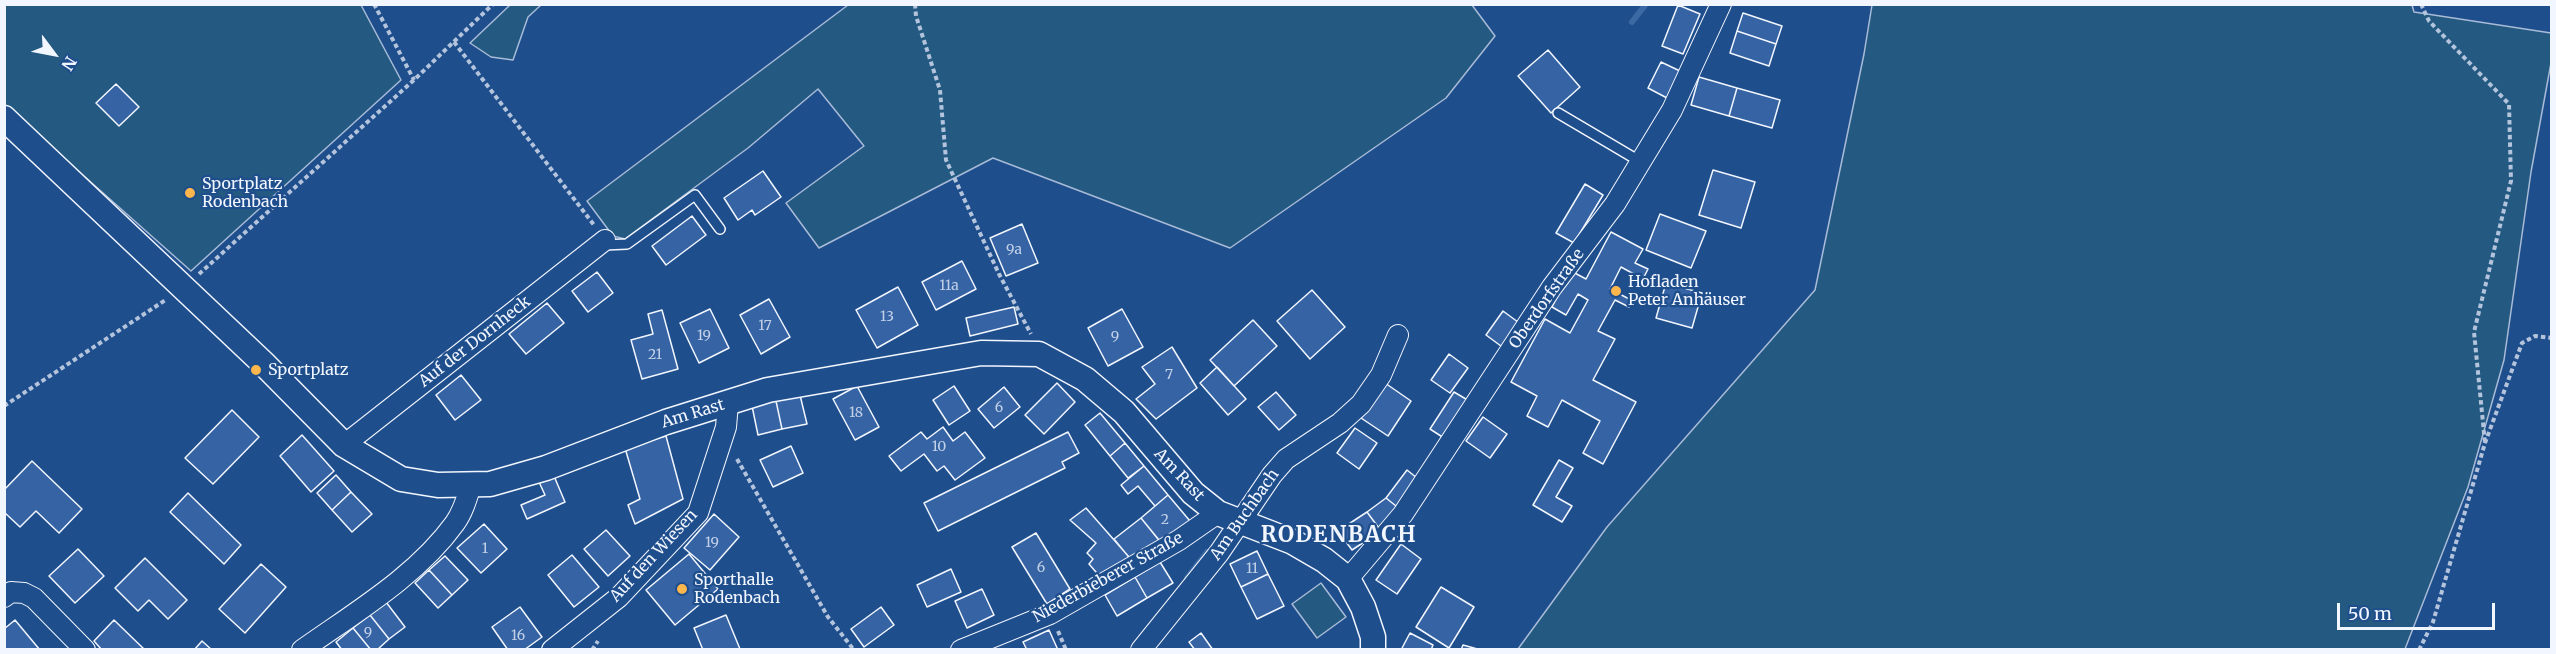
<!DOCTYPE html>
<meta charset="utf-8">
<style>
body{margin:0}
#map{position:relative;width:2556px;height:654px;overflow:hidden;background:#1f4e8c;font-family:Merriweather,serif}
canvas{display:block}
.frame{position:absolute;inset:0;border:6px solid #f2f6ff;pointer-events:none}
.north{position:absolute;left:24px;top:24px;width:60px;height:60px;-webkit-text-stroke:4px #1f4e8c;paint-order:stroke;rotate:122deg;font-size:16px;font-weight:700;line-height:24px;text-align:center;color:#f2f6ff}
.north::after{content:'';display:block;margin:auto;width:21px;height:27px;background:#f2f6ff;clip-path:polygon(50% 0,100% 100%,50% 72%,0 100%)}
.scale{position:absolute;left:2337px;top:603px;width:158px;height:27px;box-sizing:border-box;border:3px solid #f2f6ff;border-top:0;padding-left:8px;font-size:18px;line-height:21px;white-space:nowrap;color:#f2f6ff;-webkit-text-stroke:4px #1f4e8c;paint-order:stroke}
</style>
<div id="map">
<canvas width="2556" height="654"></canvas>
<div class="frame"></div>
<div class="north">N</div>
<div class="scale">50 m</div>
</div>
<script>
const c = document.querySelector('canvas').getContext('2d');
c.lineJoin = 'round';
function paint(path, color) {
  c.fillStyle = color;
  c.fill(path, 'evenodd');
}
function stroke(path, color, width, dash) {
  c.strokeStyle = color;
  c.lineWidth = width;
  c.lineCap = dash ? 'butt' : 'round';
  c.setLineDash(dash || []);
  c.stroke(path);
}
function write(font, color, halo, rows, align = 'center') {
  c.font = font + ' Merriweather,serif';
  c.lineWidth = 4.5;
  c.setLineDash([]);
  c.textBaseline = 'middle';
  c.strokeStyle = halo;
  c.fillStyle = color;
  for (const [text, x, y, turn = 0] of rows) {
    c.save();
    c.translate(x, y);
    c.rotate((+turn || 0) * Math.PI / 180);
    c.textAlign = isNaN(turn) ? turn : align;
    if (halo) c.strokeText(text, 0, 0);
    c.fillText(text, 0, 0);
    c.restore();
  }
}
const green = new Path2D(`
 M4,5h357l40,75 -210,191 -186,-165z
 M510,5h31l-13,12 -15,43 -22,-3 -21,-14z
 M848,5h624l23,31 -49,62 -216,150 -237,-90 -174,90 -33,-45 78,-57 -46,-57 -70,59 -123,91 -12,-3 -26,-35z
 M2412,5l2,7 137,21v30l-20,109 -27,188 -36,127 -63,162h-887l89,-122 208,-237 49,-236 8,-49z
 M1321,583l25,34 -29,21 -25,-34z`);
const stream = new Path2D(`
 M1632,22l14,-18
 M1187,578l20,-26`);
const building = new Path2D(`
 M1678,5l22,9 -17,40 -21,-8z
 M1743,13l39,13 -6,18 -39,-13z
 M1737,31l39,13 -7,22 -39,-13z
 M1548,50l32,37 -29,26 -33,-37z
 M1661,62l19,9 -13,27 -19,-10z
 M1699,77l38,11 -8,28 -38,-11z
 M116,84l23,23 -20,19 -23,-23z
 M1737,88l43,12 -8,28 -43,-12z
 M1713,170l42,12 -14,46 -42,-13z
 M763,171l18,26 -26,18 -3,-5 -14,10 -14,-22z
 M1585,184l18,11 -29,48 -18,-10z
 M1660,214l46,17 -15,37 -45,-18z
 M692,216l14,19 -40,30 -14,-19z
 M1022,224l16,39 -32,13 -16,-38z
 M1611,232l32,17 -8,14 13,6 -5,10 -22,-12 -11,22 23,12 -4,6 -14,-7 -17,31 17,8 -22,41 43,22 -33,62 -20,-11 17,-32 -38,-21 -14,27 -21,-11 10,-20 -26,-14 34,-63 25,14 18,-33 -10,-6 -12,21 -14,-8 19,-36 15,8z
 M962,261l14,28 -40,21 -14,-28z
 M597,272l16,21 -25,19 -16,-21z
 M1666,283l36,10 -10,35 -36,-10z
 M898,287l20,38 -41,23 -21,-38z
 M1312,290l33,37 -35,32 -33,-38z
 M769,299l21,38 -29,17 -21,-39z
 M547,303l17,20 -38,31 -17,-20z
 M1014,307l4,17 -48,12 -4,-18z
 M710,309l19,39 -30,15 -19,-40z
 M1122,309l21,38 -35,19 -20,-38z
 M662,310l16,59 -36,10 -11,-39 22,-6 -5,-20z
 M1503,311l19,14 -17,24 -19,-14z
 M1253,320l24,26 -43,40 -24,-26z
 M1172,347l25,41 -41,31 -20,-20 19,-15 -13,-17z
 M1449,354l19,14 -18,25 -19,-13z
 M1217,367l29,32 -18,16 -28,-32z
 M461,375l20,25 -26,20 -19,-25z
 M1057,383l18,19 -31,32 -19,-19z
 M1385,383l26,18 -23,35 -27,-18z
 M857,386l22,41 -24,13 -22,-41z
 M954,386l16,25 -21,14 -16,-25z
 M1004,387l16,20 -26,21 -16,-19z
 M1276,392l20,23 -17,15 -21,-23z
 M1454,392l17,10 -24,38 -17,-11z
 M800,395l7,29 -25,5 -6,-28z
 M776,401l6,28 -24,6 -6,-29z
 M232,410l27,27 -46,47 -28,-26z
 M1100,413l25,30 -15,13 -25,-31z
 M1483,417l24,17 -17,24 -24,-17z
 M943,427l10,14 12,-9 20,26 -30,22 -11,-14 -7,5 -13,-17 -23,17 -12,-15 32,-24 6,7z
 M1355,428l22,15 -18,26 -22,-16z
 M1068,432l11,21 -17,9 3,6 -127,63 -14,-28z
 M302,435l32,36 -23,21 -31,-36z
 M666,436l17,63 -48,25 -7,-19 12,-6 -15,-51z
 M1125,443l19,23 -16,12 -18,-22z
 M791,446l12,27 -30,14 -13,-27z
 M1559,460l14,8 -17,29 16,9 -10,16 -29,-17z
 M32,461l50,48 -23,24 -23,-22 -16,16 -16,-15v-22z
 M1144,466l24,29 -13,11 -17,-20 -10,8 -7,-9z
 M1407,470l15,12 -21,28 -15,-12z
 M336,475l15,17 -19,18 -15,-17z
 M554,476l11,26 -38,17 -6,-14 24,-10 -6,-13z
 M351,492l21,22 -20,18 -20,-22z
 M188,493l53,52 -17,19 -54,-52z
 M1168,495l22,26 -28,23 -21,-26z
 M1386,498l15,12 -20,21 -14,-19z
 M1086,508l43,49 -27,22 -13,-15 4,-5 -6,-6 9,-10 -26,-23z
 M1367,512l14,19 -29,19 -14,-19z
 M714,514l25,23 -29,33 -26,-22z
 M1141,518l18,22 -27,21 -18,-22z
 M484,524l23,25 -26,24 -24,-25z
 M606,530l24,26 -22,20 -24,-27z
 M1036,533l34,56 -23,15 -35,-57z
 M1401,544l20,15 -24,35 -21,-14z
 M78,549l26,27 -29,27 -26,-27z
 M1257,551l11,23 -27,13 -11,-23z
 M689,554l29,35 -43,36 -29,-35z
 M572,555l27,32 -25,20 -26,-32z
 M445,556l23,24 -16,15 -23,-25z
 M145,558l42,42 -19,19 -19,-19 -11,11 -23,-23z
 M1160,562l13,21 -26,15 -12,-21z
 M261,564l25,23 -41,46 -26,-24z
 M951,569l10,23 -34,15 -10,-22z
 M429,570l23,25 -14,13 -23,-25z
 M1268,574l16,32 -27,13 -16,-32z
 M1135,577l12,21 -30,18 -12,-21z
 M1441,587l33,20 -25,41 -33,-21z
 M982,589l12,26 -27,13 -12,-27z
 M386,602l19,25 -16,12 -19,-24z
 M520,607l22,30 -18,13h-16l-16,-23z
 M881,607l13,18 -30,22 -13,-18z
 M370,615l19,24 -12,11h-6l-18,-22z
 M726,615l14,34 -37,1 -9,-22z
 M15,620l25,30h-36v-21z
 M114,620l31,30h-43l-8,-9z
 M353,628l18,22h-29l-6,-8z
 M1049,630l9,20h-31l-4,-8z
 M1201,633l12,17h-18l-6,-8z
 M1410,633l23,12 -2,5h-30z
 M202,641l10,9h-18z
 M1463,645l18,5h-20z`);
const path = new Path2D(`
 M374,4l40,76
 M915,4l1,12 24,74 6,70 53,114 32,60
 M2421,4l8,17 80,83 2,77 -37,151 11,111
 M454,42l140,183
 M199,274l215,-194 79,-76
 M4,406l163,-107
 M737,459l91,158 26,33
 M1058,631l8,19
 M592,650l6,-9
 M2419,650l14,-28 52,-179 37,-100 13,-7 17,2`);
const service = new Path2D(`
 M1558,113l83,49
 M603,245l24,-1 68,-49 25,34`);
const minor = new Path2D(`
 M344,445l261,-205
 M1348,579l55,-65 149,-227 63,-83 57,-94 49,-106
 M4,597l7,-5 13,1 10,5 51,52
 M302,650c52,-37 115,-74 153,-127 8,-11 12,-25 16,-38
 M552,650l67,-53 79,-84 28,-86 2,-24
 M961,650l89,-36 129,-74 39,-27
 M1141,650l78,-97 53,-78 14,-16 54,-36 21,-19 20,-29 17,-40`);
const tertiary = new Path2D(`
 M4,118l259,245 81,82 57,34 37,6 52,-1 56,-16 120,-46 102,-32 213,-37 58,1 46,25 39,33 69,81 25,20 75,29 31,18 24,19 15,28 10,30v13`);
const markers = [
 [190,193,6,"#ffb74d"],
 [1616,291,6,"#ffb74d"],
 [256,370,6,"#ffb74d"],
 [682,589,6,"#ffb74d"]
];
const numberNames = [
 ["9a",1014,250],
 ["11a",949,286],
 ["13",887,317],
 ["17",765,326],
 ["19",704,336],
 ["9",1115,337],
 ["21",655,355],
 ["7",1169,375],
 ["6",999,408],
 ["18",856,413],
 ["10",939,447],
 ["2",1165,520],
 ["19",712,543],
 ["1",485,549],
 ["6",1041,568],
 ["11",1252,569],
 ["9",368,633],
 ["16",518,636]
];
const poiNames = [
 ["Sportplatz",202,184],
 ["Rodenbach",202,202],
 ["Hofladen",1628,282],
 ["Peter Anhäuser",1628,300],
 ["Sportplatz",268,370],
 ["Sporthalle",694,580],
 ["Rodenbach",694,598]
];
const streetNames = [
 ["Oberdorfstraße",1547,299,-55],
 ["Auf der Dornheck",475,342,-38],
 ["Am Rast",693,414,-17],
 ["Am Rast",1179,475,47],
 ["Am Buchbach",1245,515,-55],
 ["Auf den Wiesen",654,556,-47],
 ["Niederbieberer Straße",1108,578,-29]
];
const districtNames = [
 ["RODENBACH",1339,536]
];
paint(green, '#245a82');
stroke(green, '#a8bbd7', 1.5);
stroke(stream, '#3b69a3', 6);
paint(building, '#3563a3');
stroke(building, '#f2f6ff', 1.5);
stroke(service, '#f2f6ff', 12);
stroke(minor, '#f2f6ff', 22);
stroke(tertiary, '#f2f6ff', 27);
stroke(path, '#b3c4dc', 4, [4.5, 3]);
stroke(service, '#1f4e8c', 9);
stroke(minor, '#1f4e8c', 20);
stroke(tertiary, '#1f4e8c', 24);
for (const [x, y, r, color] of markers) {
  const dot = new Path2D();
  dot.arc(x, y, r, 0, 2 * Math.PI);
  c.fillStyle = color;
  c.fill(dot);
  stroke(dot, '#1f4e8c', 2);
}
write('14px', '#c3d1e8', null, numberNames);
write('16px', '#f2f6ff', '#1f4e8c', poiNames, 'left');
write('16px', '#f2f6ff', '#1f4e8c', streetNames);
c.letterSpacing = '1.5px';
write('bold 22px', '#f2f6ff', '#1f4e8c', districtNames);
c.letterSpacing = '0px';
</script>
